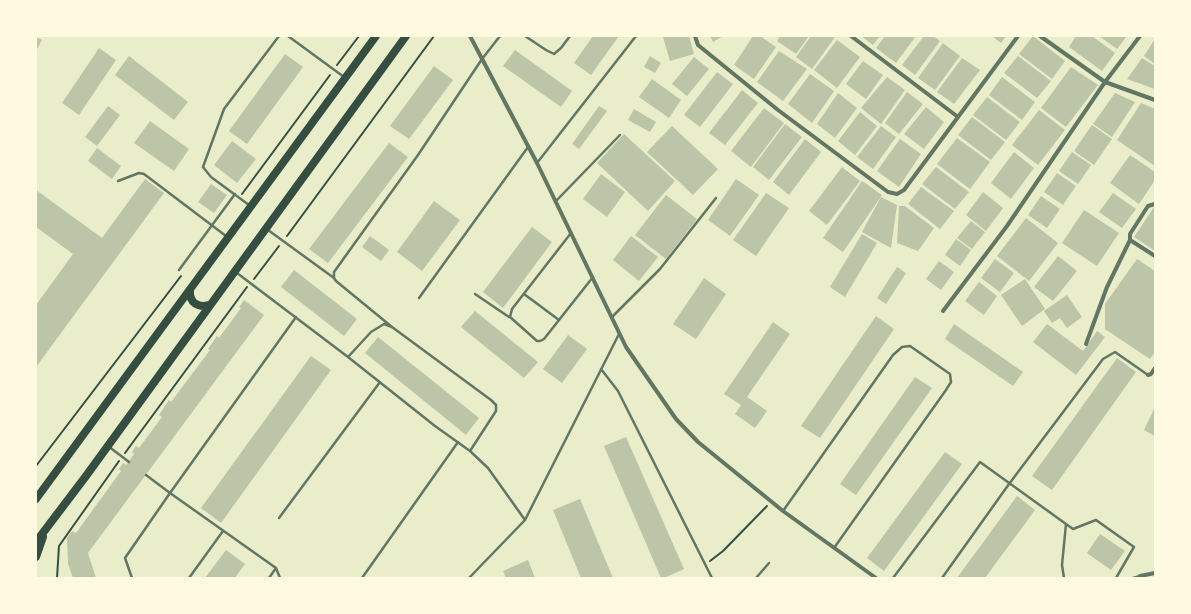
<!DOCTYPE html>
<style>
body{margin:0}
#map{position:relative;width:1191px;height:614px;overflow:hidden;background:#e9edc9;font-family:"Fira Sans",sans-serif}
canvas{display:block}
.frame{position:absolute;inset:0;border:37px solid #fefae0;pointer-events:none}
</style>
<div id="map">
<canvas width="1191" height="614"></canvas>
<div class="frame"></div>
</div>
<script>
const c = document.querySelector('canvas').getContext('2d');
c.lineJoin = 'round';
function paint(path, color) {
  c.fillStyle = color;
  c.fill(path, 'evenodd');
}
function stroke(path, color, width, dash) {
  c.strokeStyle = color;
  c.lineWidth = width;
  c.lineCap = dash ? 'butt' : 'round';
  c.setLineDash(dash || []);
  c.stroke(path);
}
const building = new Path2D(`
 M593,36h26l-28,39 -17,-12z
 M668,36h21l5,18 -24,7 -7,-24z
 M710,36h13l-10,6z
 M753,36h7l16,11 -22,32 -20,-14z
 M780,36h29l-13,18 -19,-13z
 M811,36l24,1 -23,32 -16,-12z
 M861,36h19l-7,9z
 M885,36h31l-20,27 -20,-15z
 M924,36h9l7,5 -25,34 -13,-10z
 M992,36h14l-5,7z
 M1033,36l32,25 -13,18 -33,-25z
 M1076,36h16l23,17 -13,18 -33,-24z
 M1099,36h28l-10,13z
 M36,37l6,3 -6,11z
 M1155,39v25l-11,-8z
 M837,40l23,17 -23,31 -23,-18z
 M943,43l17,13 -25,34 -17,-12z
 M99,48l17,12 -37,55 -17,-12z
 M515,50l57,41 -11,16 -58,-41z
 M779,51l28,18 -24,32 -26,-19z
 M285,54l18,13 -56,77 -18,-13z
 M129,56l59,46 -14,18 -59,-45z
 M650,56l11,7 -6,10 -11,-6z
 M1018,56l33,25 -14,17 -33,-25z
 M694,57l15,12 -22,27 -15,-12z
 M962,58l18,12 -26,34 -17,-12z
 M1142,58l13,8v23l-28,-10z
 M863,61l20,14 -17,24 -20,-15z
 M434,66l19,14 -44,59 -19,-13z
 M1071,67l27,18 -32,42 -25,-19z
 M717,72l16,12 -33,43 -16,-12z
 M810,74l24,17 -22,32 -24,-19z
 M887,77l18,13 -24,34 -20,-16z
 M1002,77l33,25 -13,18 -33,-25z
 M652,79l29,21 -12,18 -30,-21z
 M742,90l16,13 -33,42 -16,-12z
 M907,92l16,12 -24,30 -14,-11z
 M838,93l19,15 -22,30 -18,-14z
 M1115,93l20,9 -23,35 -19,-13z
 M987,97l33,25 -14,18 -33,-25z
 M1141,103l14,6v57l-38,-26z
 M108,106l12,9 -23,31 -12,-9z
 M599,106l8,5 -28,38 -7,-5z
 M926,107l18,15 -20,27 -20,-15z
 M764,108l20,15 -33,44 -20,-16z
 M634,109l22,13 -6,10 -22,-12z
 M1039,110l26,20 -27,35 -26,-20z
 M860,112l17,14 -22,29 -17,-14z
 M972,117l33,25 -14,18 -33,-25z
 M150,121l39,28 -15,22 -40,-28z
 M785,124l17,13 -33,43 -16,-13z
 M1092,125l20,14 -18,26 -20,-14z
 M672,126l46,43 -25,26 -46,-43z
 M881,126l15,11 -23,32 -16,-12z
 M624,134l51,47 -27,30 -51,-48z
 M957,138l33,24 -20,27 -33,-25z
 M805,139l16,13 -32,43 -16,-13z
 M900,139l21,15 -22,33 -22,-16z
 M232,141l24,18 -19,24 -23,-18z
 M389,143l19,14 -80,106 -19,-14z
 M97,148l24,18 -9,13 -24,-18z
 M1014,152l20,16 -23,31 -20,-16z
 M1072,152l19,13 -13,19 -19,-13z
 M1130,155l25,17v8l-16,24 -29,-21z
 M842,167l18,14 -33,44 -18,-14z
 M936,167l33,25 -14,17 -33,-25z
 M1057,173l19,13 -13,19 -19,-13z
 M601,174l24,18 -18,25 -24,-18z
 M145,179l19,14 -128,174v-62l37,-51 -37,-27v-37l66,48z
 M736,179l23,16 -29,41 -22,-16z
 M862,181l20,14 -39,57 -20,-14z
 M211,184l16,11 -13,18 -16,-11z
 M921,187l33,24 -14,18 -32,-25z
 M983,192l20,16 -17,23 -20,-16z
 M766,193l23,15 -33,48 -23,-16z
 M1113,193l23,16 -14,19 -23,-16z
 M666,195l31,24 -31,40 -31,-24z
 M1041,196l19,13 -13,19 -19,-13z
 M881,197l16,8 -6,43 -29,-16z
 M434,201l26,19 -38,51 -25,-19z
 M899,206h6l29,22 -16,23 -21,-8z
 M1154,207l1,1v43l-21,-14z
 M1084,210l35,23 -22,33 -35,-23z
 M1026,218l32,25 -29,38 -32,-25z
 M971,221l14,11 -13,17 -15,-11z
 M532,227l20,15 -49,66 -20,-16z
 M862,234l15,9 -32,54 -15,-10z
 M370,236l19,14 -8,11 -19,-14z
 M631,236l27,21 -19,24 -26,-21z
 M956,239l15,11 -11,16 -15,-11z
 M1058,256l19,15 -24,30 -19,-14z
 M995,259l19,14 -14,19 -19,-14z
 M1137,259l18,12v81l-5,7 -45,-30v-25z
 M939,261l15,11 -13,18 -15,-11z
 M897,267l9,6 -20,31 -9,-6z
 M294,270l63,49 -13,17 -63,-49z
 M704,278l22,16 -30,45 -23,-15z
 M1025,279l20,30 -23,17 -21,-31z
 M979,282l18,14 -13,19 -19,-14z
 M1067,295l15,22 -15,11 -7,-10 -8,5 -8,-12z
 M244,300l20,15 -176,238 8,25h-23l-5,-14 -1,-26 5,-7 4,2 45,-62 -2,-2 4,-6 3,2 8,-11 -2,-2 4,-6 3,2 23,-31 -3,-2 10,-15 2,2 39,-52 -2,-1 9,-13 2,2 22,-30 -2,-1z
 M475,311l63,51 -14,16 -63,-51z
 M876,316l18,13 -74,109 -19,-12z
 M773,322l17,12 -43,63 20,14 -12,17 -20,-14 6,-9 -17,-11z
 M954,324l69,48 -10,14 -68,-47z
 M1047,324l36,27 14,-20 8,6 -29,38 -43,-33z
 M568,335l19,14 -25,34 -19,-14z
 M378,337l101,81 -13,17 -101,-82z
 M311,356l20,14 -110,153 -20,-15z
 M1117,358l19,14 -84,118 -20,-14z
 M915,377l17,11 -76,107 -16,-11z
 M1155,407v29l-11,-6z
 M626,437l58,132 -20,9h-3l-57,-132z
 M945,452l17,12 -78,107 -17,-13z
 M1017,496l18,14 -50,68h-28z
 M580,499l33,79h-32l-28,-68z
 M1100,534l25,17 -14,19 -24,-17z
 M226,550l19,14 -10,14h-30z
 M528,560l7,18h-29l-3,-7z`);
const path = new Path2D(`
 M337,65l22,-29
 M242,194l88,-119
 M287,236l147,-200
 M254,279l25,-33
 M125,453l122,-166
 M36,466l145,-190
 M710,561l13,-10 44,-45
 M57,578l2,-32 60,-85`);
const service = new Path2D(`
 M288,36l56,41
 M525,36l21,14 8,4 7,-6 9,-12
 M537,163l99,-127
 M118,181l21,-8 5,1 82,62
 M556,201l64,-66
 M249,205l-38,-28 -8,-10 21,-58 55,-73
 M268,230l66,48
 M571,233l-59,76 -2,8 27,24h3l4,-2 49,-62
 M179,270l56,-76
 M237,273l111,84 87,69 35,25 18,17 37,52
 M475,294l34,23
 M524,294l35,26
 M419,298l109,-151
 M612,317l48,-48 56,-71
 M392,327l-56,-46 -2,-3v-6l84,-117 64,-96 18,-23
 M348,357l23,-25 13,-8 8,3 99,73 5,5v6l-26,40
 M601,369l17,22 94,187
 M108,446l21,16
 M146,475l24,18 126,-176
 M783,511l110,-156 9,-8 8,-1 40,28 1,8 -5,8 -112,158
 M279,518l101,-136
 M1066,524l7,5 23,-9 38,27 -18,31
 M132,578l-7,-20 45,-65 106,75 4,10
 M189,578l34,-47
 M269,578l7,-10
 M362,578l96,-136
 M469,578l56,-58 94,-186
 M756,578l13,-15
 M893,578l87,-116 86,62 -4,41 2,13
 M942,578l67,-94 94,-125 12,-7 33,23
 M1133,578l7,-2`);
const minor = new Path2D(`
 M470,36l67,127 89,184 50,72 22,23 85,69 93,67
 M695,36l3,9 80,65 110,82 9,2 7,-4 114,-154
 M851,36l107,81
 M1040,36l65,46 50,18
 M1130,240v-6l18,-28 7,-2
 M943,311l64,-85 98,-144 35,-46
 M1086,344l21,-57 23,-47 25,16
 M1148,375l3,-1 4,-6
 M1140,576l15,-3`);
const primary = new Path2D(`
 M190,290c-1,13 8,18 20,15
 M36,499l340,-463
 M36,542l50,-66 320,-440
 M36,557l7,-20`);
paint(building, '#bcc5a7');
stroke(path, '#344e41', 2);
stroke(service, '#617663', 2.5);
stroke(minor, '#617663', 4);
stroke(primary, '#344e41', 8);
</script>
